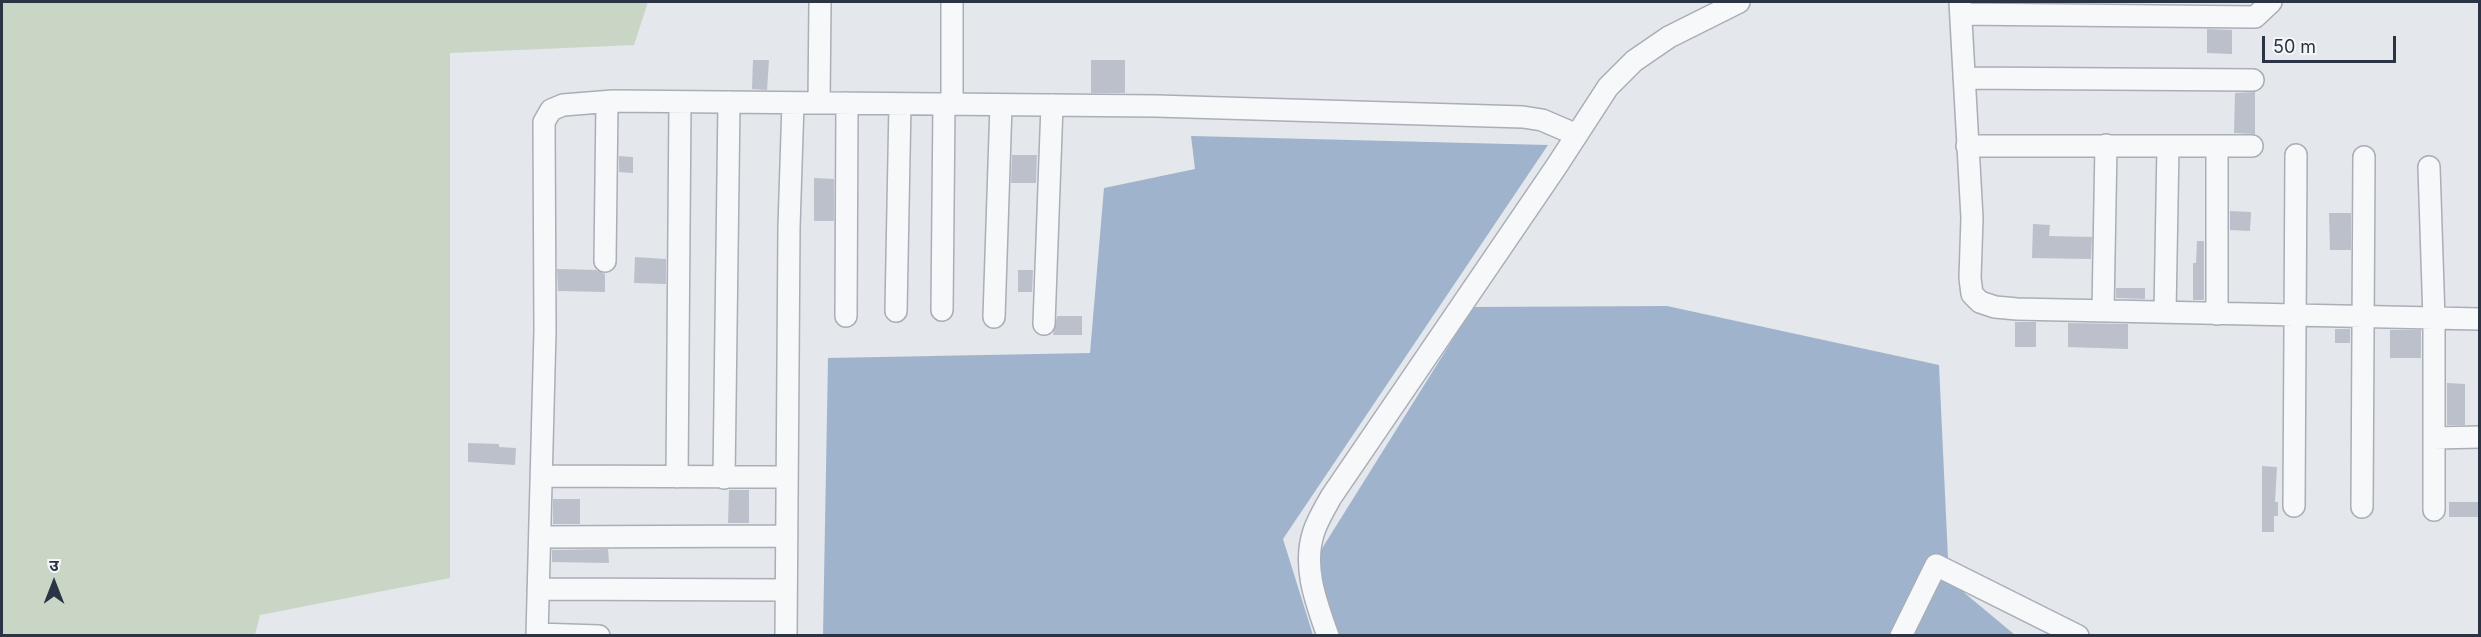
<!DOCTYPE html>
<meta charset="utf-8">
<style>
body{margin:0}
#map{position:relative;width:2481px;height:637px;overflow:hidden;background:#e4e7ec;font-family:Inter,"Noto Sans Devanagari",sans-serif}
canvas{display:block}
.frame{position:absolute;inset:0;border:3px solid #2b3445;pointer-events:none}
.north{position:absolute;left:24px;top:553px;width:60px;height:60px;-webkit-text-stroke:4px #f4f6f9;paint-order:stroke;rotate:0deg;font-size:16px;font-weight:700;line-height:24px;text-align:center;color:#2b3445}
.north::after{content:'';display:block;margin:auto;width:21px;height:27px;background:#2b3445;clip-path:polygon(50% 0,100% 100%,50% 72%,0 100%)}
.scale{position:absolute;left:2262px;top:36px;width:134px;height:27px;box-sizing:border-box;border:3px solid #2b3445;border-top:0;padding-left:8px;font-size:18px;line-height:21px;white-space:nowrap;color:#2b3445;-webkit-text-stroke:4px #f4f6f9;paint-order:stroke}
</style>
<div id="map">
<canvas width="2481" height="637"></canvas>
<div class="frame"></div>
<div class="north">उ</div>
<div class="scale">50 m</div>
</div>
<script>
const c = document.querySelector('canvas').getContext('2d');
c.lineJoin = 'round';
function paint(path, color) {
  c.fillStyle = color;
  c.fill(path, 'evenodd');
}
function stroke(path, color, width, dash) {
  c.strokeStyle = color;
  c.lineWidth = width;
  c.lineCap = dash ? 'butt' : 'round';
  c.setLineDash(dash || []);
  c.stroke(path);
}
const green = new Path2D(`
 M2,2h646l-14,43 -184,8v525l-190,37 -5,20h-253z`);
const water = new Path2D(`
 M1191,136l357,9 -265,394 30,96h-490l5,-277 262,-5 14,-165 91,-19z
 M1667,306l272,59 10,215 66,55h-683l-21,-69 162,-259z`);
const building = new Path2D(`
 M2207,29l25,1v24l-25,-1z
 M753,60h16l-2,30 -15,-1z
 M1091,60h34v33h-34z
 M2255,92v42l-21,-1 1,-40z
 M1012,155h25l-1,28h-25z
 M619,156l14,1v16l-14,-1z
 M814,178l20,1v42h-20z
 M2230,211l21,1 -1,19 -20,-1z
 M2329,213h22v37h-21z
 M2033,224l17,1 -1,11 43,1 -1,22 -59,-1z
 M2197,241h7v59h-11v-37h3z
 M635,257l31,2v25l-32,-1z
 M557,269l39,1 9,4v18l-47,-1z
 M1018,270h15l-1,22h-14z
 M2116,288h29v11l-29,-1z
 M1057,316h25v19h-29z
 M2015,322h21v25h-21z
 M2068,323l60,1v25l-60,-2z
 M2335,329h15v14h-15z
 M2390,330h31v28h-31z
 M2447,383l18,1v41h-18z
 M468,443l31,1v3l17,1 -1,17 -47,-3z
 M2262,466l15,1 -2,35h3v14h-4v16h-12z
 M729,490h20v33h-21z
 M553,499h27v25h-27z
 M2449,502h31v15h-31z
 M608,549l1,14 -57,-1v-12z`);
const street = new Path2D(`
 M1960,2l12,216 -2,60 2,16 8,8 15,5 22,2 463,10
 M1961,14l294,3 16,-15
 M1964,78l289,2
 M819,103l1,-101
 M952,104v-101
 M1967,146h285
 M2429,167l5,152v191
 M605,261l2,-159
 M942,310l2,-206
 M896,311l4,-207
 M2103,311l3,-166
 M2165,312l3,-166
 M2217,314v-168
 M846,316l1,-213
 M994,317l7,-212
 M1044,324l8,-219
 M2434,438l46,-1
 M542,476l245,1
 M677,477l3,-375
 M724,478l5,-376
 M2294,506l2,-351
 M2362,507l2,-350
 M541,537l246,-1
 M538,589l248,1
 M537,634l62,2
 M537,636l8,-305 -1,-209 7,-12 12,-5 50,-4 543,5 367,11 19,3 35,15
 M786,636l3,-409 4,-124
 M1328,636c-12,-34 -26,-70 -14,-105 4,-12 11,-23 17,-34l225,-330 52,-80 26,-26 35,-24 70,-35
 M1901,636l35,-71 142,71`);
paint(green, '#c9d6c5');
paint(water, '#9fb4cc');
paint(building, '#bbc0ca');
stroke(street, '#a9aeb7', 24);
stroke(street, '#f7f8fa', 21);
</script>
